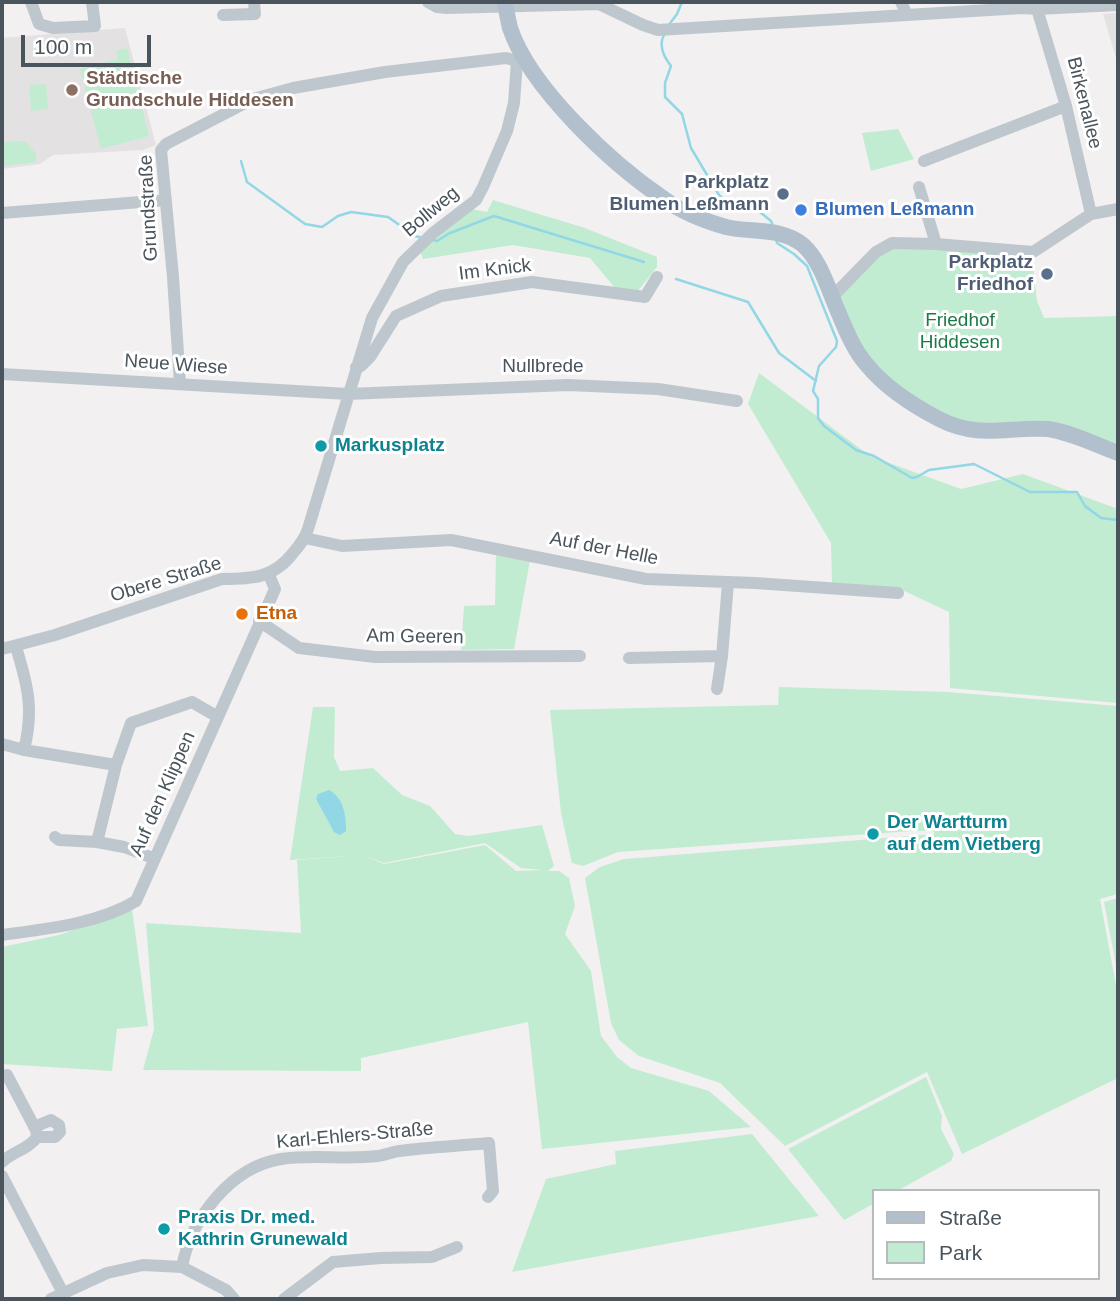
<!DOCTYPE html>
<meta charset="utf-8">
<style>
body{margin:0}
#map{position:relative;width:1120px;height:1301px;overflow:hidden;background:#f2f0f0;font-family:Arial,sans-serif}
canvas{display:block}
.frame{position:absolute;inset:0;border:4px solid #49545c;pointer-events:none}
.legend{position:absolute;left:872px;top:1189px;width:228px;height:91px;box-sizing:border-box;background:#fff;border:2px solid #b6bbbe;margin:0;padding:9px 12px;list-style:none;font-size:21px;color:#49545c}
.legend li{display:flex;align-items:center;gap:14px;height:35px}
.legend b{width:35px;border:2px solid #b6bbbe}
.scale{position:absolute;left:21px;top:35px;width:130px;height:32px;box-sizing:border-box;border:4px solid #49545c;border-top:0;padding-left:9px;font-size:21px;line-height:24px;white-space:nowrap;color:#49545c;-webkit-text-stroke:5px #fff;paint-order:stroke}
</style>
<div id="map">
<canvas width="1120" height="1301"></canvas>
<div class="frame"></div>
<ul class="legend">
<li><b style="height:9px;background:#b2c0cd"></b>Straße</li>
<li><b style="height:19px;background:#c2ecd1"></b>Park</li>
</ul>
<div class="scale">100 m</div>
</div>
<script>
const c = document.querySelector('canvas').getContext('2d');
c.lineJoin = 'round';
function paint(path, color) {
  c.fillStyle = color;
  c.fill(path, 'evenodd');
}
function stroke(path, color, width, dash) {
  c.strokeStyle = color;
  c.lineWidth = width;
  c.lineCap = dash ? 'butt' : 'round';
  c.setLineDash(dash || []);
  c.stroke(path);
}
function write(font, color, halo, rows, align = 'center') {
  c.font = font + ' Arial,sans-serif';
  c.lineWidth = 6;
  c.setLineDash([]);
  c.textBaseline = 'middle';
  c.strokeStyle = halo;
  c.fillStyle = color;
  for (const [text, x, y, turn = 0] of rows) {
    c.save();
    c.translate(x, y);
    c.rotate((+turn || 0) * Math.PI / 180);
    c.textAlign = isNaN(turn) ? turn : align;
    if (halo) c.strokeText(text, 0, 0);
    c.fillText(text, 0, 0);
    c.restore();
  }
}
const education = new Path2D(`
 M1118,13v52l-15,-51z
 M125,28l31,117 -13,5 -90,5 -13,9 -38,5v-131z`);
const green = new Path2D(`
 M127,48l22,88 -48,13 -21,-80 38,-10 -2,-8z
 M46,84l2,25 -17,2 -2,-26z
 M898,129l16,30 -43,12 -9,-38z
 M25,141l11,13v8l-34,4v-24z
 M493,200l92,28 72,29v10l-20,25 -22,-4 -25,-30 -77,-13 -90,14 -3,-8 52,-42 15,3z
 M895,246l137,10 5,45 7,17 74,-2v134l-69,-23 -59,1 -32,-7 -42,-21 -35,-24 -23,-29 -20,-49 40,-44z
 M759,373l111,83 91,33 62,-15 95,35v194l-168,-15 -1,-76 -49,-23 -68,-6 -1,-40 -83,-139z
 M496,555l34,5 -16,89 -53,1 3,-44 31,-1z
 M779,687l169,5 170,14v188l-18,5 18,97v82l-156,76 -35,-82 -142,74 -65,-63 -81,-27 -20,-16 -8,-17 -26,-145 15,-11 24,-8 311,-25 -2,-3h-21l-294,21 -35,14 -11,-3 -11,-50 -11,-103 228,-5z
 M313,707h22l-1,50 6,14 33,-3 29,27 28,11 25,28 14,2 73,-11 12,41 -6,5h11l10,7 6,28 -10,28 26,37 10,65 16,21 14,11 78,23 42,36 -209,22 -14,-127 -167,36v13l-218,-1 11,-41 -8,-106 155,10 -4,-73 52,-4 -59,4zM485,843l36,25 22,2 -27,1 -31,-26 -101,19 -22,-9 22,8z
 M1118,898v78l-14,-74z
 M132,909l16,117 -31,3 -5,42 -110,-7v-117l57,-12z
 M926,1077l16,39 -1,13 13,25 -3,7 -54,30h-24v13l-29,16 -56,-71z
 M752,1134l67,82 -307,56 34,-93 70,-15 -1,-13z`);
const water = new Path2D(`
 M329,790c15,8 17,26 17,41l-6,4 -6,-3 -18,-33 2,-5z`);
const stream = new Path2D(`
 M668,26l9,-12 5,-12
 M664,35c-6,11 0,22 7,31l-6,17v14l17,17 9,34 28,47 8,8 28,5 16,13 2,5
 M241,161l6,21 58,42 17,3 16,-11 13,-4 37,5 27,19 8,2
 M776,239l1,4 17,11 13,12 30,75 -1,6 -17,19 -6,25 5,8v19l6,8 32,24 18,6 38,22 5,-1 12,-7 45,-6 56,28h47l8,14 16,12 17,2
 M433,240l4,1 13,-8 44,-17 150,46
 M676,279l72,23 31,51 37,28`);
const minor = new Path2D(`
 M31,2l8,22 14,4 42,-2 -3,-24
 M428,2l9,5 10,1 152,-4 44,21 15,5 365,-22 14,1 81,-4
 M901,2l6,13
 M1035,2l31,104 25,108
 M223,15l32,-1 -1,-12
 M924,161l142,-55
 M919,187l17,57
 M2,213l164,-13
 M832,297l44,-45 16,-9 44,1 97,8 58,-38 27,-5
 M356,367l5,-1 9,-9 26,-41 45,-20 91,-14 113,15 12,-20
 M2,374l346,20 220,-9 90,4 79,12
 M180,384l-7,-107 -12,-127 5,-6 87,-45 40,-11 92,-16 121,-14 11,3
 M305,538l37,8 109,-6 195,39 109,4 143,10
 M259,621l40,27 76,9 205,-1
 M2,649l53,-14 167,-56c30,0 52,-1 71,-26 6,-7 12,-14 15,-24l64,-211 31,-56 30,-29 43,-33 7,-13 24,-56 7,-28 3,-42 6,-8
 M629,658l93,-2
 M717,689l5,-33 6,-73
 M2,744l22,6c10,-40 4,-64 -8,-103
 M24,750l92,15
 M55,837l4,3 38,2
 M153,858l-29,-11 -27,-5 19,-77 15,-42 61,-21 26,15
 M2,935c43,-6 96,-11 134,-34l139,-312 -6,-14
 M7,1075l29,55 1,7
 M34,1127l17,-7 8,5 1,7 -5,5h-18
 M2,1162c10,-10 27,-13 35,-25
 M2,1176l61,117
 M182,1267c9,-49 49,-100 99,-108 32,-5 65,1 97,-3 7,-1 14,-4 21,-5 30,-4 60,-5 90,-8l4,48 -5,6
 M51,1299l56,-26 36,-8 39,2 44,23 8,9
 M284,1299l49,-37 48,-4 51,-1 25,-10`);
const major = new Path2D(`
 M505,2c1,8 3,17 5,26 20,60 102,136 154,171 18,13 41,22 62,28 25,6 56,0 77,18 17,15 25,43 34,64 8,19 16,40 30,56 18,22 47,41 72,54 41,21 69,7 109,10 23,3 48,16 70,24`);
const markers = [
 [72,90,7,"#8d6e63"],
 [783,194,7,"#5c6f8a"],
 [801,210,7,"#3f7fe0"],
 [1047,274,7,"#5c6f8a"],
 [321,446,7,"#0f9aa8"],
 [242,614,7,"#e8710a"],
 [873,834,7,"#0f9aa8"],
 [164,1229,7,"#0f9aa8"]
];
const educationNames = [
 ["Städtische",86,79],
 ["Grundschule Hiddesen",86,101]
];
const streetNames = [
 ["Birkenallee",1084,103,76],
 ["Grundstraße",149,208,-93],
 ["Bollweg",431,212,-40],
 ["Im Knick",495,270,-7],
 ["Neue Wiese",176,365,4],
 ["Nullbrede",543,367],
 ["Auf der Helle",604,549,11],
 ["Obere Straße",166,580,-17],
 ["Am Geeren",415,637,1],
 ["Auf den Klippen",163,794,-66],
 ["Karl-Ehlers-Straße",355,1136,-5]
];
const serviceNames = [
 ["Parkplatz",769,183],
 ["Blumen Leßmann",769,205],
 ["Parkplatz",1033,263],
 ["Friedhof",1033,285]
];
const shopNames = [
 ["Blumen Leßmann",815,210]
];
const parkNames = [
 ["Friedhof",960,321],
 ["Hiddesen",960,343]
];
const cultureNames = [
 ["Markusplatz",335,446],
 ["Der Wartturm",887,823],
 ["auf dem Vietberg",887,845],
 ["Praxis Dr. med.",178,1218],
 ["Kathrin Grunewald",178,1240]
];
const foodNames = [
 ["Etna",256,614]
];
paint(education, '#e3e1e1');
paint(green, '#c2ecd1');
paint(water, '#92d7e6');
stroke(stream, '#92d7e6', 2.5);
stroke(minor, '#bfc7ce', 12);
stroke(major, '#b2c0cd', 16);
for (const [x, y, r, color] of markers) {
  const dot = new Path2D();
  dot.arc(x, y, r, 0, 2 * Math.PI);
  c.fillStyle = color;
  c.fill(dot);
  stroke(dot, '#fff', 2.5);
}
write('bold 19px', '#785e54', '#fff', educationNames, 'left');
write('19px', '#49545c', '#fff', streetNames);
write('bold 19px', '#4e5e75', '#fff', serviceNames, 'right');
write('bold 19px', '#366cbe', '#fff', shopNames, 'left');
write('19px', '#1e7949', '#fff', parkNames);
write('bold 19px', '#0d838f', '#fff', cultureNames, 'left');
write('bold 19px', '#c56008', '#fff', foodNames, 'left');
</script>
